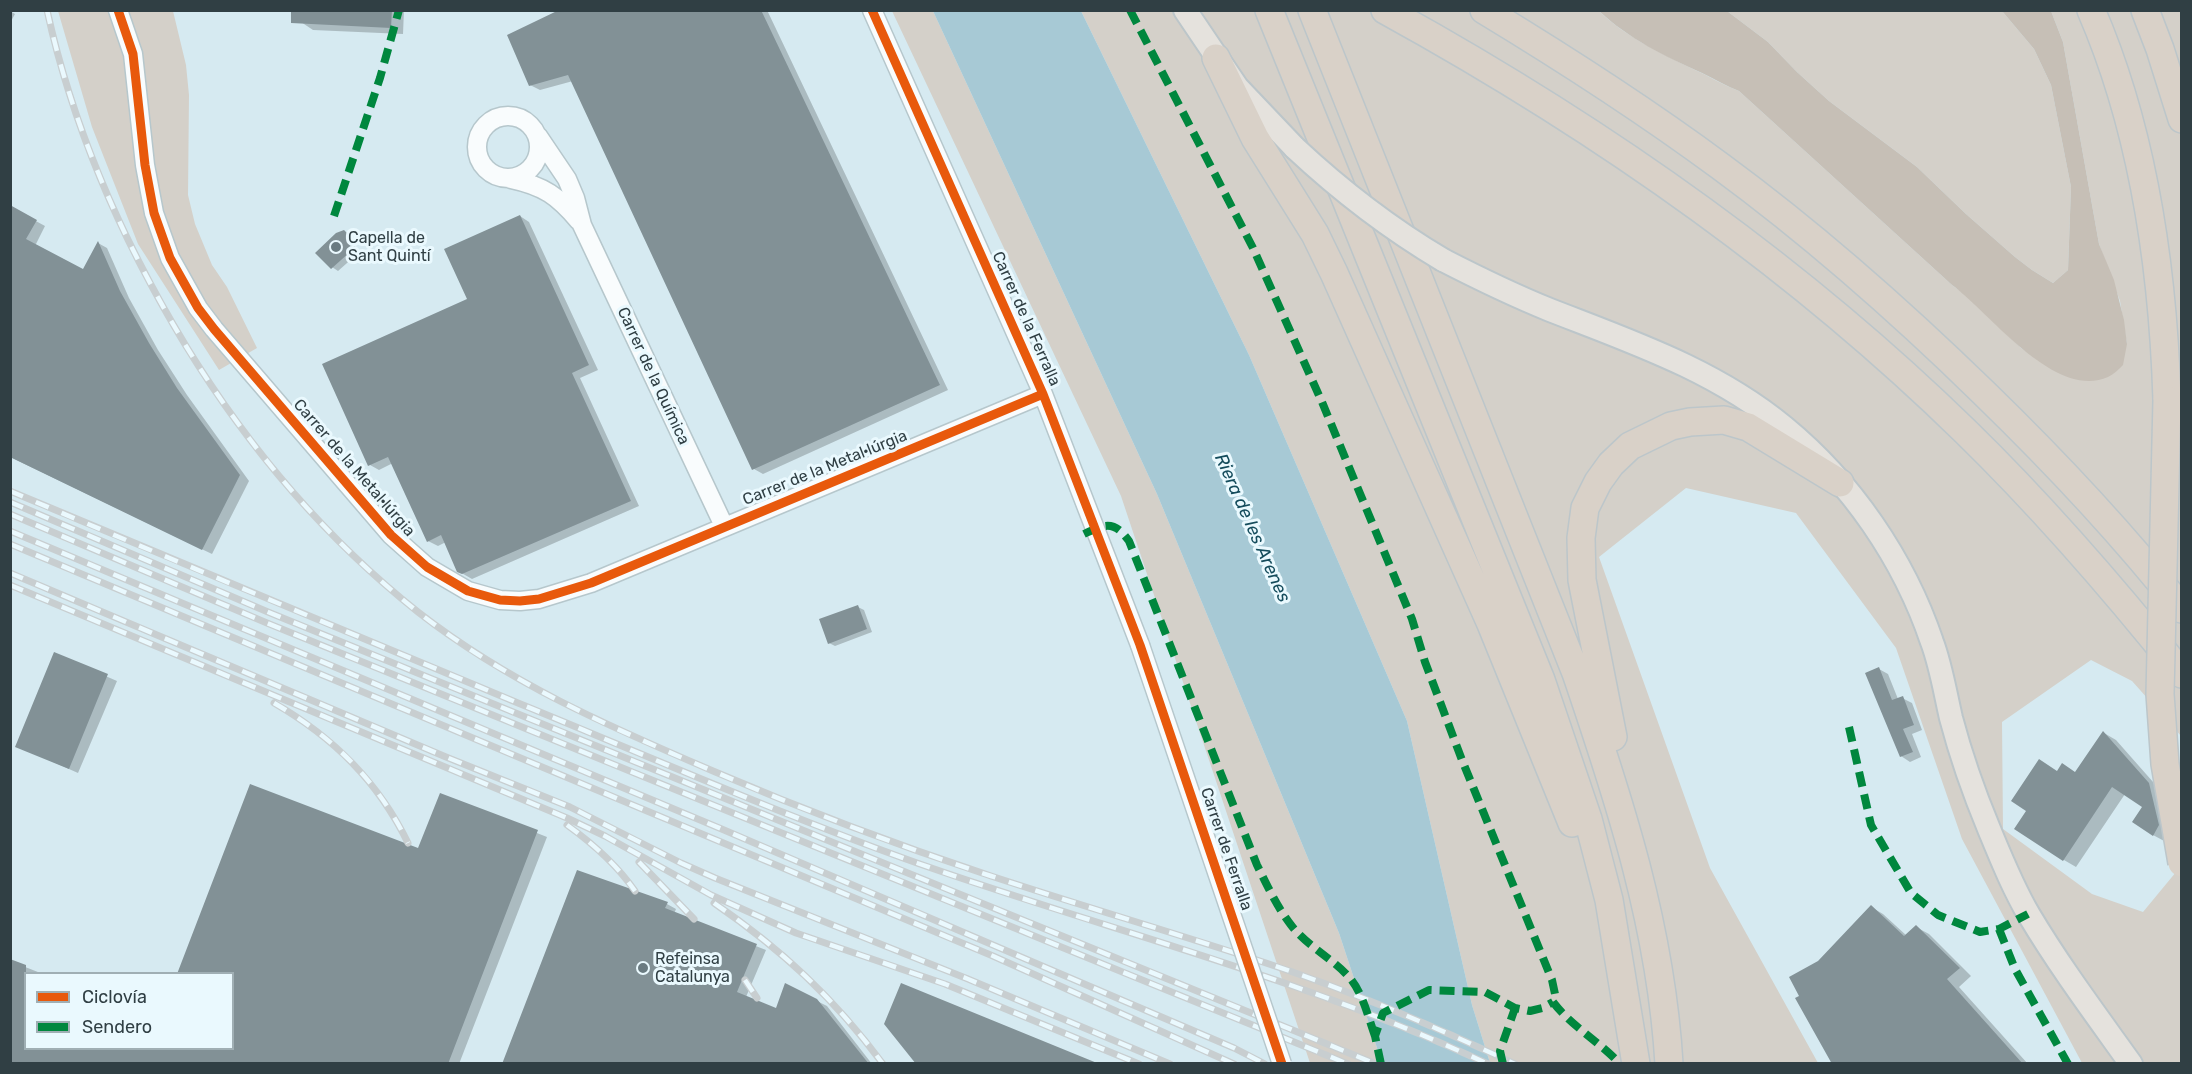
<!DOCTYPE html>
<meta charset="utf-8">
<style>
body{margin:0}
#map{position:relative;width:2192px;height:1074px;overflow:hidden;background:#d6eaf1;font-family:Rubik,sans-serif}
canvas{display:block}
.frame{position:absolute;inset:0;border:12px solid #303f44;pointer-events:none}
.legend{position:absolute;left:24px;top:972px;width:210px;height:78px;box-sizing:border-box;background:#eaf9fe;border:2px solid #a0afb4;margin:0;padding:8px 10px;list-style:none;font-size:18px;color:#303f44}
.legend li{display:flex;align-items:center;gap:12px;height:30px}
.legend b{width:30px;border:2px solid #a0afb4}
</style>
<div id="map">
<canvas width="2192" height="1074"></canvas>
<div class="frame"></div>
<ul class="legend">
<li><b style="height:8px;background:#e8590c"></b>Ciclovía</li>
<li><b style="height:8px;background:#00873e"></b>Sendero</li>
</ul>
</div>
<script>
const c = document.querySelector('canvas').getContext('2d');
c.lineJoin = 'round';
function paint(path, color) {
  c.fillStyle = color;
  c.fill(path, 'evenodd');
}
function stroke(path, color, width, dash) {
  c.strokeStyle = color;
  c.lineWidth = width;
  c.lineCap = dash ? 'butt' : 'round';
  c.setLineDash(dash || []);
  c.stroke(path);
}
function write(font, color, halo, rows, align = 'center') {
  c.font = font + ' Rubik,sans-serif';
  c.lineWidth = 6;
  c.setLineDash([]);
  c.textBaseline = 'middle';
  c.strokeStyle = halo;
  c.fillStyle = color;
  for (const [text, x, y, turn = 0] of rows) {
    c.save();
    c.translate(x, y);
    c.rotate((+turn || 0) * Math.PI / 180);
    c.textAlign = isNaN(turn) ? turn : align;
    if (halo) c.strokeText(text, 0, 0);
    c.fillText(text, 0, 0);
    c.restore();
  }
}
const green = new Path2D(`
 M58,11h115l13,54 3,30 -1,100 7,29 17,41 15,22 30,61 -38,22 -81,-126 -46,-117z
 M892,11h41l224,483 182,439 43,130h-72l-189,-567z
 M1081,11h518c27,26 60,41 94,58 16,7 30,16 46,22l213,194 15,11 54,52 35,23 71,-27 -7,-43 -21,-57 -36,-202 -12,-31h130v725l-49,-55 -41,-21 -89,62 1,107 89,65 51,18 38,-46v197h-99l-120,-224 -66,-191 -100,-135 -110,-25 -87,69 111,311 108,195h-328l-18,-58 -65,-284 -158,-366z
 M1727,11h275l32,38 17,36 20,102 -3,83 -15,13 -21,-13 -17,-13 -49,-43 -49,-47 -88,-66 -32,-29 -29,-30z`);
const forest = new Path2D(`
 M1599,11h128l41,31 29,30 32,29 88,66 49,47 49,43 17,13 21,13 15,-13 3,-83 -20,-102 -17,-36 -32,-38h49l12,31 36,202 15,36 10,40 3,24 -4,21c-4,4 -9,9 -15,12 -53,24 -119,-65 -156,-92l-213,-194c-13,-5 -24,-12 -37,-18 -38,-17 -73,-34 -103,-62z`);
const water = new Path2D(`
 M933,11h148l168,344 158,366 65,284 18,58h-108l-43,-130 -182,-439z`);
const shadow = new Path2D(`
 M302,10h102l-1,24 -90,-4 -12,-8z
 M563,10h204l181,380 -185,84 -9,-5 -181,-388 -33,9 -10,-5z
 M10,11l5,3 -5,9z
 M10,207l35,19 -10,20 48,25 15,-28 9,5 22,50 29,52 29,45 62,86 -37,73 -202,-97z
 M520,216l9,6 69,148 -18,8 59,128 -167,73 -14,-8 -12,-29 -8,4 -10,-5 -35,-78 -14,7 -9,-5z
 M344,231l11,9v16l-17,15 -6,-4z
 M858,607l6,3 8,22 -37,14 -6,-3z
 M55,654l62,27 -39,92 -61,-27z
 M1879,669l9,5 10,25 4,-1 10,5 10,27 -10,4 9,23 -11,5 -9,-6z
 M2104,733l12,7 45,51 5,51 -13,-7 -9,-28 -19,-13 -49,73 -12,-7 -7,-88 19,1z
 M441,795l106,42 -88,227h-449v-103l33,13h-17v74h206l187,-198z
 M578,872l89,32 9,5 -2,5 92,36 -20,47 31,13 40,-9 10,5 45,58h-368z
 M1871,907l12,7 24,22 9,-9 13,7 42,42 -12,11 69,77h-194l-33,-67 18,-35z`);
const building = new Path2D(`
 M291,10h101l-1,18 -100,-5z
 M559,10h202l179,375 -188,85 -184,-395 -39,11 -22,-51z
 M10,205l27,15 -11,19 57,30 15,-28 22,50 29,52 28,45 63,87 -38,75 -192,-93z
 M520,215l69,150 -17,8 59,128 -169,73 -5,-2 -16,-37 -14,7 -39,-85 -20,9 -46,-102 145,-65 -23,-50z
 M344,230l6,6v16l-19,17 -16,-16 21,-20z
 M858,605l9,24 -39,15 -9,-25z
 M54,652l54,22 -39,95 -54,-22z
 M1879,667l13,33 11,-4 11,29 -11,4 10,23 -13,5 -35,-84z
 M2103,731l46,52 10,42 -6,11 -21,-14 10,-15 -30,-20 -49,74 -49,-32 12,-18 -15,-10 28,-42 18,12 5,-8 13,9z
 M250,784l168,64 22,-55 98,37 -90,234h-438v-105l16,6v83h206v-74h-55z
 M577,870l91,32 -3,6 92,36 -20,48 39,16 9,-25 32,16 52,65h-367z
 M1871,905l33,31 12,-11 44,43 -13,11 76,85h-191l-37,-66 4,-2 -10,-19 29,-16z
 M901,983l196,80 -1,1h-180l-32,-40z`);
const minor = new Path2D(`
 M118,10l15,44 12,111 9,48 16,45 28,50 16,21 177,206 36,32 41,24 32,9 20,1 19,-2 52,-16 452,-189
 M872,10l171,384 97,251
 M477 147a31 31 0 1 1 62 0a31 31 0 1 1-62 0Z
 M538,136l29,43 8,19 7,27 142,301
 M511,179c33,7 47,17 68,42`);
const major = new Path2D(`
 M1185,10l52,77 58,61
 M1443,260c35,18 70,35 107,50 82,32 165,60 234,117 67,55 120,132 148,215 9,24 13,50 19,76 10,38 23,75 38,111 12,29 24,59 40,86 31,52 67,100 102,149`);
const highway = new Path2D(`
 M1269,10l272,670 47,139 21,81 27,164
 M1312,10l264,663c44,129 85,254 93,391
 M1385,10c211,116 408,253 580,421 78,76 149,158 217,243
 M1484,10c81,49 160,100 236,156 94,69 181,146 264,227 70,68 137,139 198,216
 M2091,10c53,122 72,259 76,390
 M2145,10l15,39 22,70
 M1216,58l39,80 60,96 19,39 157,351 81,199
 M1613,737l-31,-157 -1,-42 4,-30 13,-26 13,-18 19,-18 41,-20 19,-4 34,-2 24,7 92,56`);
const rail = new Path2D(`
 M47,10c26,119 76,232 139,336 62,101 139,192 232,266 91,71 190,114 295,159 91,39 184,74 278,105 91,30 184,57 275,87 85,28 168,63 249,101
 M10,491c169,72 339,141 508,212 132,54 264,112 399,160 190,67 387,115 571,201
 M10,502l258,110 1108,452
 M10,514l257,109 1081,441
 M10,531l714,299 510,218 31,16
 M10,544l983,412 241,108
 M10,573l436,184 124,50 111,56 34,15 253,101 202,85
 M10,585l557,233 38,18 106,59 85,38 149,51 194,80
 M274,703c59,34 104,78 134,140
 M567,825c25,18 50,40 68,66
 M639,862l55,57
 M714,903c67,46 120,95 169,161
 M745,980l12,18`);
const minorBridge = new Path2D(`
 M1140,645l142,419`);
const majorBridge = new Path2D(`
 M1295,148c46,43 94,80 148,112`);
const highwayBridge = new Path2D(`
 M2167,400l-7,294 5,70 17,99`);
const quiet = new Path2D(`
 M1130,10l123,238 69,154 90,217 13,43 37,98 90,220 3,14 -2,8c19,25 46,39 67,62
 M334,216l46,-138 19,-68
 M1084,534c21,-10 30,-14 45,7l128,324c10,20 20,42 34,60 16,21 41,33 58,52 14,16 19,40 26,59
 M1849,727l22,98 40,68 27,22 42,17 19,-3 29,-15
 M1999,929l16,40 53,95
 M1381,1064l-6,-28 8,-23 46,-23 56,2 30,16 15,3 12,-3 11,-6
 M1503,1064l-3,-13 15,-43`);
const cycleway = new Path2D(`
 M118,10l15,44 12,111 9,48 16,45 28,50 16,21 177,206 36,32 41,24 32,9 20,1 19,-2 52,-16 452,-189
 M872,10l171,384 97,251 142,419`);
const markers = [
 [336,247,6,"#6a7b81"],
 [643,968,6,"#6a7b81"]
];
const poiNames = [
 ["Capella de",348,238],
 ["Sant Quintí",348,256],
 ["Refeinsa",655,959],
 ["Catalunya",655,977]
];
const streetNames = [
 ["Carrer de la Ferralla",1026,319,66],
 ["Carrer de la Química",653,376,65],
 ["Carrer de la Metal·lúrgia",354,468,49],
 ["Carrer de la Metal·lúrgia",825,468,-22],
 ["Carrer de Ferralla",1226,849,71]
];
const waterNames = [
 ["Riera de les Arenes",1252,528,66]
];
paint(green, '#d4d0c9');
paint(forest, '#c6bfb6');
paint(water, '#a7c9d5');
paint(shadow, '#0003');
paint(building, '#829196');
stroke(minor, '#b6c7cc', 21);
stroke(major, '#bcc6ca', 26);
stroke(highway, '#bcc6ca', 30);
stroke(minor, '#f9fcfd', 18);
stroke(major, '#e5e2dd', 22);
stroke(highway, '#d9d1c8', 27);
stroke(rail, '#c8ced0', 7);
stroke(rail, '#eaf9fe', 4.5, [14]);
stroke(minorBridge, '#b6c7cc', 21, []);
stroke(majorBridge, '#bcc6ca', 26, []);
stroke(highwayBridge, '#bcc6ca', 30, []);
stroke(minorBridge, '#f9fcfd', 18);
stroke(majorBridge, '#e5e2dd', 22);
stroke(highwayBridge, '#d9d1c8', 27);
stroke(quiet, '#00873e', 8, [15, 8]);
stroke(cycleway, '#e8590c', 9);
for (const [x, y, r, color] of markers) {
  const dot = new Path2D();
  dot.arc(x, y, r, 0, 2 * Math.PI);
  c.fillStyle = color;
  c.fill(dot);
  stroke(dot, '#eaf9fe', 2);
}
write('16px', '#303f44', '#eaf9fe', poiNames, 'left');
write('16px', '#303f44', '#eaf9fe', streetNames);
write('italic 18px', '#144c5c', '#eaf9fe', waterNames);
</script>
